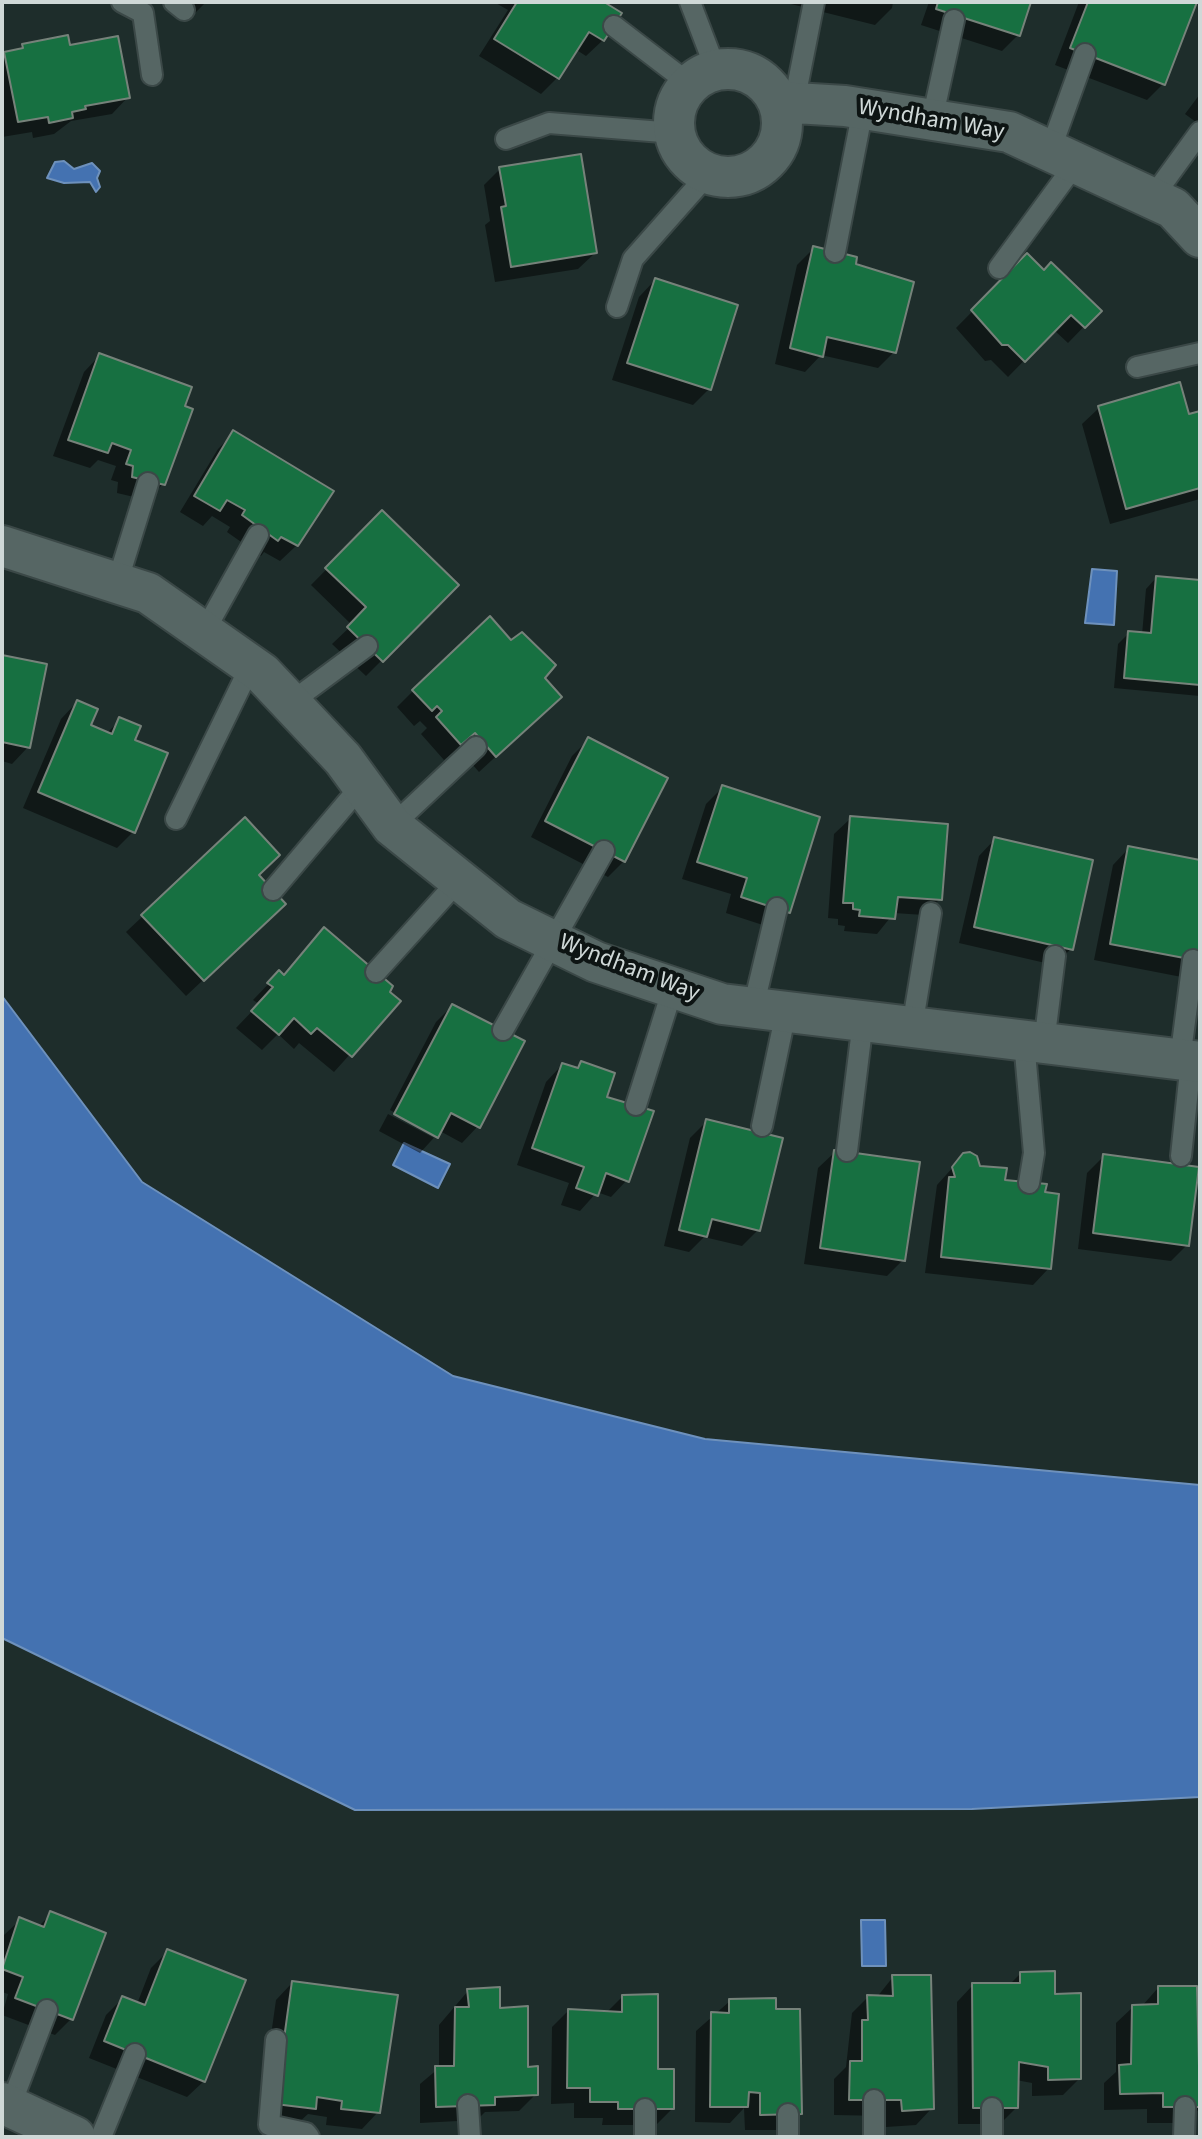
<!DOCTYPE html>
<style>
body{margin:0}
#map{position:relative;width:1202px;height:2139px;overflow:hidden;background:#1e2d2b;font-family:"Source Sans 3",sans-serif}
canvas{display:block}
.frame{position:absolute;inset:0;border:4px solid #cfd8d7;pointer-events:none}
</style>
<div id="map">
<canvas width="1202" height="2139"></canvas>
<div class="frame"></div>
</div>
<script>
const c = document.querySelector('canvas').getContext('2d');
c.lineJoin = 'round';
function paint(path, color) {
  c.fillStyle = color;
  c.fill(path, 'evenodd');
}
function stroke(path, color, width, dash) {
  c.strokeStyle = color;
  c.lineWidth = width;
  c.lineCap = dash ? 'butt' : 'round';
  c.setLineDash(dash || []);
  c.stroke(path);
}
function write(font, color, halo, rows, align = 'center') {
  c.font = font + ' "Source Sans 3",sans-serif';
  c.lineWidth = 8;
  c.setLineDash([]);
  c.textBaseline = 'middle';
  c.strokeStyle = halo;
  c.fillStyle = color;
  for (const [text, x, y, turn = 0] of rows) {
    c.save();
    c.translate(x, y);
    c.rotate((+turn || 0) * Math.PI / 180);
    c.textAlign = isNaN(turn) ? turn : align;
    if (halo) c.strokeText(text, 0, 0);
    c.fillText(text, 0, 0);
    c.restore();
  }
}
const water = new Path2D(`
 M64,161l10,8 18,-6 8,8 -3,7 3,9 -4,5 -6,-10 -26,1 -17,-5 8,-16z
 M1092,569l25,2 -3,54 -29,-2z
 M2,996l140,186 311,194 252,63 495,46v312l-228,12 -617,1 -353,-172z
 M404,1143l46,21 -12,24 -45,-23z
 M861,1920h24l1,46h-24z`);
const shadow = new Path2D(`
 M162,2h44l-13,13z
 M494,2h106l19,12 -16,26 -17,16 -11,-7 -18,29 -16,16 -62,-38 29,-46z
 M783,2h110l-1,6 -17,17z
 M929,2h100l-11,33 -16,16 -81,-26z
 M1079,2h116l-32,82 -16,16 -92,-35z
 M23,46l105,51 -16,17 -41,7 -17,13 -21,4 -1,-6 -30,5v-80z
 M1200,94v31l-15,-11z
 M500,169l95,84 -17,16 -83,13 -10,-57 5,-4 -6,-36z
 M814,248l80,104 -16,16 -57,-13 -16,17 -30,-8 22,-99z
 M1027,256l72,55 -31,32 -14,-13 -46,47 -17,-17 -6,1 -29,-33z
 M655,280l54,109 -16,16 -81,-25 27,-83z
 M100,355l63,129 -16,16 -30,-7 1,-11 -7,-2 5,-14 -18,-6 -8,8 -37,-12 31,-84z
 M1099,408l101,9v82l-90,25 -28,-100z
 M234,433l63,112 -17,16 -16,-9 -3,4 -34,-24 3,-5 -18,-11 -9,10 -23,-14 38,-63z
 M382,513l75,72 -91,91 -34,-32 20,-19 -41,-40z
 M1156,578l44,4v114l-86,-8 4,-44 11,-11 13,2 4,-46z
 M2,657l26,90 -16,17 -10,-3z
 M542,678l1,35 -64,59 -21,-24 -14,12 -23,-26 6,-6 -7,-7 -6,5 -17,-19 16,-16z
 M77,702l11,24 18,8 14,-14 13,21v91l-16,16 -94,-40 38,-89z
 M589,739l35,122 -16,16 -77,-40 41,-81z
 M723,787l65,125 -16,16 -46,-15 5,-19 -49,-15 24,-75z
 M851,818l89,81 -16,16 -30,-2 -17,21 -33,-3 1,-5 -7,-1v-6l-10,-1 6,-84z
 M995,839l76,110 -17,16 -95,-22 20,-87z
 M1129,848l71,14 -8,117 -98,-19 19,-95z
 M256,875l11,45 -81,76 -60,-64 17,-16z
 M308,946l90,55 -64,71 -35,-29 -5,6 -16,-15 -16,16 -26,-22 23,-24 -6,-4 26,-27 4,3z
 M452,1006l26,120 -16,17 -22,-12 -20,22 -41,-22 9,-17 46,24v-5l-44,-23 46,-88z
 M581,1063l23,35 23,82 -16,17 -14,-5 -17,19 -19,-6 8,-22 -52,-18 29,-83 16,-17 13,4z
 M706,1122l52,108 -16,16 -38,-9 -15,15 -25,-6 26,-108z
 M835,1152l68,108 -16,16 -83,-12 14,-96z
 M964,1155l39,27 46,86 -16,17 -108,-12 12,-88z
 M1104,1156l83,89 -16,16 -93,-12 9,-76z
 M51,1914l20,105 -16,16 -53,-20 6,-21 -6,-2 1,-56 17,-16 18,7z
 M168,1951l36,130 -17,16 -98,-39 17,-43 16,-16 15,5 14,-36z
 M1020,1974l33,22 26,83 -16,16 -31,1v-13l-16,-3v28l-16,16h-42l-1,-122 16,-17h36z
 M893,1977l39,131 -16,17 -30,2v-11l-52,-1v-36l12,-12 6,-54 16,-16h9z
 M292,1983l86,129 -16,17 -36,-4 1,-8 -19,-3 -11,10 -38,-4 17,-120z
 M1158,1988l42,18v102l-15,15h-38v-14l-43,1v-27l12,-11v-49l17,-16 9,-1z
 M468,1991l30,19 38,84 -17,17 -34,1 -8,8 -57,3v-39l19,-16v-43z
 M623,1996l49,113 -16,16h-54l1,-7h-29v-15l-23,1 1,-77 16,-16 38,2z
 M730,2001l44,10 26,103 -16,16h-39l-1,-22 -14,15 -35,-1 1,-91z`);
const building = new Path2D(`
 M517,2h87l18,11 -18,28 -15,-9 -30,47 -65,-40z
 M938,2h93l-11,34 -84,-27z
 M1088,2h109l-32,83 -95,-37z
 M68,35l2,10 48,-9 12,62 -45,8 1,3 -14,3 1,6 -24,5 -1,-6 -30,5 -14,-70 19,-4 -1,-4z
 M581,154l16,99 -86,14 -10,-60 5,-1 -7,-39z
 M813,246l44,11 -1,7 58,18 -18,71 -69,-16 -4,20 -33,-9z
 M1027,253l17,17 7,-8 51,49 -17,17 -14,-13 -46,47 -17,-17h-6l-31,-35z
 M655,278l83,27 -27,85 -84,-27z
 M99,353l93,34 -7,19 8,3 -28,76 -33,-8 1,-11 -7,-2 5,-14 -19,-7 -4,10 -40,-13z
 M1180,382l9,32 11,-3v77l-74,21 -28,-103z
 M233,430l101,61 -36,55 -17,-9 -3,4 -36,-26 3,-5 -18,-10 -7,11 -26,-15z
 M382,510l77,75 -76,77 -36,-35 19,-20 -41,-39z
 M1156,576l44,4v105l-76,-7 4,-47 23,2z
 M490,616l21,24 11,-8 34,33 -11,13 17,19 -66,60 -21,-24 -14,12 -25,-28 6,-6 -5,-5 -5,5 -20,-21z
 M2,655l45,9 -17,84 -28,-6z
 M77,700l21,9 -7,16 21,9 7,-17 22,9 -6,14 33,13 -33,80 -97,-41z
 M588,737l80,41 -43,84 -80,-41z
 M722,785l98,32 -30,96 -49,-16 6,-19 -50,-16z
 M850,816l98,8 -6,76 -44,-3 -3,22 -36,-3 1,-6 -7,-1v-6h-10z
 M245,817l35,38 -21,20 27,29 -82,77 -63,-66z
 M994,837l99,23 -20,90 -99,-23z
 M1128,846l72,14v101l-90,-17z
 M324,927l69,59 -3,6 11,9 -49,56 -35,-29 -6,6 -17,-16 -15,17 -28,-24 22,-24 -6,-4 12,-13 5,5z
 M452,1004l73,37 -45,87 -29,-15 -13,25 -44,-24z
 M581,1061l34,12 -8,24 47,14 -25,71 -23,-9 -8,23 -22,-8 8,-21 -52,-19 30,-85 16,5z
 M706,1119l77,19 -23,93 -48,-12 -5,18 -28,-7z
 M834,1150l86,12 -15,99 -85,-13z
 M970,1152l7,4 3,10 27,2 -2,12 42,4 -2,8 14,2 -8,75 -110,-12 8,-80h6l-3,-10 11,-14z
 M1103,1154l96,13 -10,79 -96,-13z
 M50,1911l56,22 -33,87 -58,-22 8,-21 -21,-8 17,-52 25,10z
 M167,1949l79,31 -41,102 -101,-41 18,-45 23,9z
 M1055,1971v23l26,-1v86l-33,1v-13l-29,-5 -1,46h-45l-1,-125h48v-11z
 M892,1975h39l3,134 -32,2 -1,-11h-52l1,-39h12v-41h6l-1,-25 26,1z
 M292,1981l106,14 -18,118 -39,-4 1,-8 -25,-4 -1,12 -41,-5z
 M1158,1986h39l3,121h-37v-14l-43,1 -1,-29 12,-1 1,-59 26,-1z
 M500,1987v21l28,-2v61l10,-1v29l-43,2v8l-59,2 -1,-41h19l1,-59h14l-2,-18z
 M658,1994v75h16v40h-56v-7h-28v-14h-23l1,-79 54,3v-17z
 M776,1998v11h24l2,105 -42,1v-22l-11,-1 -1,15h-38l1,-95 18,1v-14z`);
const lane = new Path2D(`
 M122,2l21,11 9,62
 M174,2l10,8
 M690,2l26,68
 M614,26l77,59
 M794,103l20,-101
 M932,120l22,-100
 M506,139l43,-16 126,10
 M1050,151l35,-97
 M1152,198l48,-66
 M835,252l28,-143
 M999,268l77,-105
 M617,307l16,-48 76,-86
 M1137,367l63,-14
 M117,583l31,-100
 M204,632l54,-97
 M290,703l77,-57
 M176,819l75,-154
 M392,826l84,-79
 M273,890l88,-104
 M376,972l83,-92
 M753,1008l24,-100
 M912,1027l19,-114
 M503,1030l101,-179
 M1024,1041l10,112 -5,30
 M1044,1043l11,-87
 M1180,1060l13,-100
 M636,1105l37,-117
 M762,1126l24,-114
 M847,1151l16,-130
 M1181,1156l10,-95
 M276,2040l-7,85 37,8 3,4
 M874,2100v37
 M468,2105l2,32
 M10,2107l37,-97
 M992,2108v29
 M645,2109v28
 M788,2114v23
 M101,2137l34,-83
 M1184,2137l1,-30`);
const street = new Path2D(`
 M674 123a54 54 0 1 1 108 0a54 54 0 1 1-108 0Z
 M778,102l67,4 164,26 164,76 27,29
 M2,546l146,47 114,80 81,86 49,67 116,93 88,43 126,42 478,58
 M2,2103l73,34`);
const streetNames = [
 ["Wyndham Way",931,121,10],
 ["Wyndham Way",629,969,21]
];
paint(water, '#4472b1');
stroke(water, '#6e91bc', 2);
paint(shadow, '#0007');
paint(building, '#177041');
stroke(building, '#76827a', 2);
stroke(lane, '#3b4847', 24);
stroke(street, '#3b4847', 44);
stroke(lane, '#566664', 20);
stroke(street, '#566664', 40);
write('24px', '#cfd8d7', '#0d1413', streetNames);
</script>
